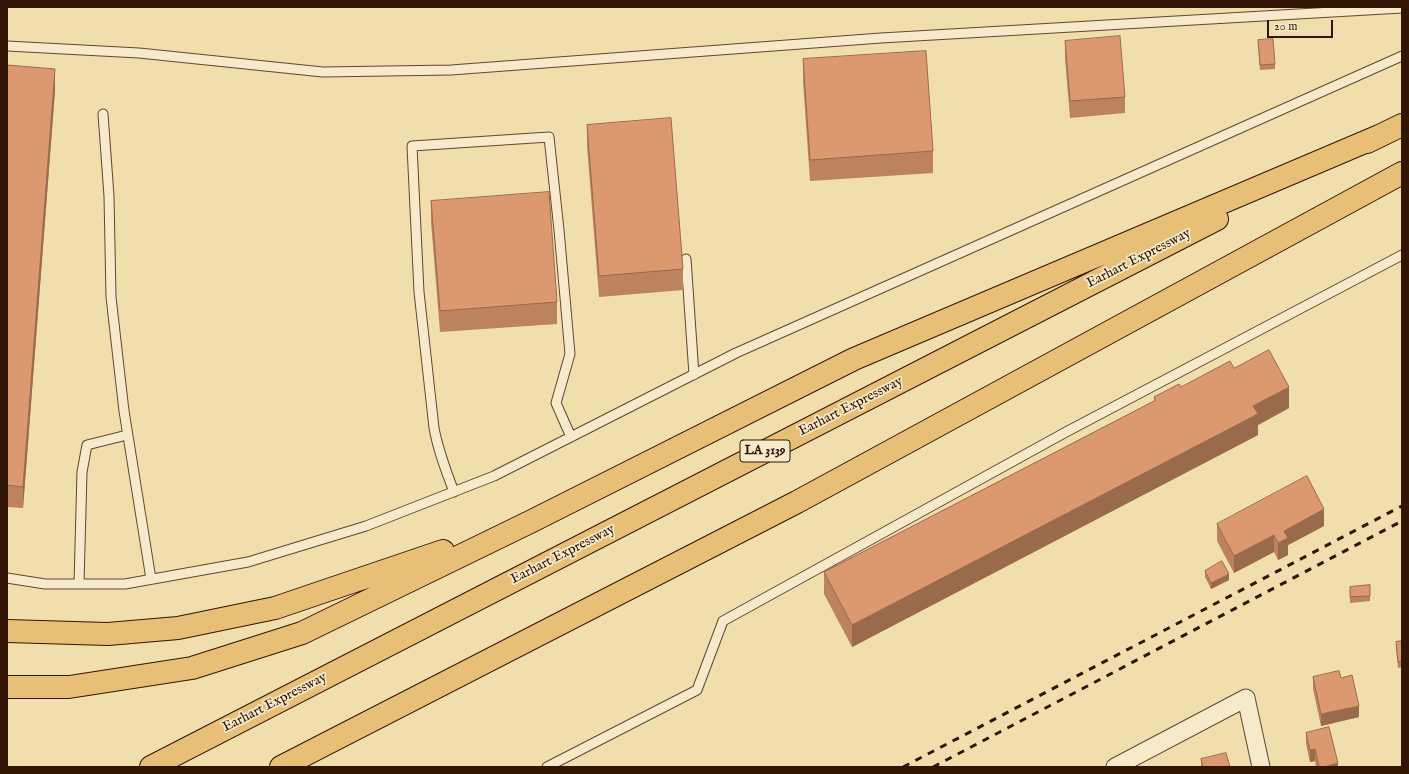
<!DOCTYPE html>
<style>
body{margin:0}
#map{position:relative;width:1409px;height:774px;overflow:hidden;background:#f1dead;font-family:"IM FELL English",serif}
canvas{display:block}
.frame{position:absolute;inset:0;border:8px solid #321405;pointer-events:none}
.scale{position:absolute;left:1267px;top:20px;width:66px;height:18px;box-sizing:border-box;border:2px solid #321405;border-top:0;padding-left:5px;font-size:12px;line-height:14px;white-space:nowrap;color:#321405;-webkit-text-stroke:3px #f6eaca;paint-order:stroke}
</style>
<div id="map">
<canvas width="1409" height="774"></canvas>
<div class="frame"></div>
<div class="scale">20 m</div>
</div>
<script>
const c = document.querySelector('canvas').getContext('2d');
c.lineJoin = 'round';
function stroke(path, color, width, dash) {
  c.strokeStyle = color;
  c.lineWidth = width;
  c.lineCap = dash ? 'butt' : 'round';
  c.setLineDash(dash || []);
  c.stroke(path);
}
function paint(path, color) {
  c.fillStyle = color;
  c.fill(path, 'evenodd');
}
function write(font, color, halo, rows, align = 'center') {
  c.font = font + ' "IM FELL English",serif';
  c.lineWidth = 3.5;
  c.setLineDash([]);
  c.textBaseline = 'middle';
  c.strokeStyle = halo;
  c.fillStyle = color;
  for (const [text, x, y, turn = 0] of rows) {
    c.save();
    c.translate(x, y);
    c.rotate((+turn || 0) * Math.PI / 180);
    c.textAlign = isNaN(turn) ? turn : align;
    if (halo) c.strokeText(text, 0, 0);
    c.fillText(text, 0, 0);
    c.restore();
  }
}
const service = new Path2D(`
 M7,46l132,7 184,19 128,-2 430,-32 521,-30
 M103,114l6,82 2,101 13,114 27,168
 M686,259l8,116
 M454,492c-8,-21 -16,-42 -20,-64l-15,-136 -7,-146 137,-9 10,93 11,124 -14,49 15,34
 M7,578l38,6h80l123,-22 118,-36 128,-50 242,-123 666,-297
 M79,584l3,-112 5,-27 40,-10
 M547,767l150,-77 26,-69 343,-189 336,-177`);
const minor = new Path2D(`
 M1115,767l131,-69 15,69`);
const motorway = new Path2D(`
 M1367,142l35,-17
 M7,631l101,3 70,-6 97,-20 168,-57
 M7,687h62l123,-19 110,-35 228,-111 324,-163 525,-223
 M151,767l1066,-548
 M281,767l516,-265 605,-329`);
const rail = new Path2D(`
 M903,767l499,-261
 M933,767l469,-246`);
const wall = new Path2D(`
 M1258,40l17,24v5l-15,1z
 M1065,41l60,56v16l-55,5 -5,-60z
 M803,59l130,92v22l-123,8 -7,-100z
 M7,65l48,25 -32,418 -16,-1z
 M587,125l96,144v21l-84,7 -12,-151z
 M431,201l126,101v22l-117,8 -9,-110z
 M1234,368l55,40 -31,17v10l-406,212 -28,-53v-22l330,-171v-4z
 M1217,524l107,2 -36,19v10l-10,5 -4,-8 -40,21 -17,-32z
 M1205,571l24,9 -18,9 -6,-12z
 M1370,585v16l-20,2v-16z
 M1402,641v26l-4,1 -2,-20v-6z
 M1313,677l46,40 -38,9 -8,-37z
 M1306,733l32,34h-22l-1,-6 -5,1 -4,-18z
 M1201,759l29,8h-29z`);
const shadedWall = new Path2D(`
 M55,69v21l-32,418v-21z
 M1289,387v21l-31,17v10l-406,212v-22l401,-219z
 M1324,509v17l-36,19v10l-10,5v-17l6,-12z
 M1274,535v17l-40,21v-17z
 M1229,574v6l-18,9v-6z
 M1359,706v11l-38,9v-12z
 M1315,749v12l-5,1v-12z
 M1338,763v4h-14z`);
const building = new Path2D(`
 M1120,36l5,61 -55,4 -5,-60z
 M1273,39l2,25 -15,1 -2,-25z
 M926,51l7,100 -123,9 -7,-101z
 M7,65l48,4 -32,418 -16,-2z
 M671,118l12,151 -84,7 -12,-151z
 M549,192l8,110 -117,9 -9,-110z
 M1269,350l20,37 -36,19 5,8 -406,211 -28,-53 332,-172 -2,-3 25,-13 2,3 49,-26 4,7z
 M1307,476l17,33 -40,22 4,7 -10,5 -4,-8 -40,21 -17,-32z
 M1222,561l7,13 -18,9 -6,-12z
 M1370,585v11l-20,1v-10z
 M1402,641v20l-4,1 -2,-20z
 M1339,671l2,7 11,-3 7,31 -38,8 -8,-37z
 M1329,727l9,36 -14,4h-5l-4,-18 -5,1 -4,-17z
 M1226,753l4,14h-27l-2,-8z`);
const shields = [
 [765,451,50]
];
const shieldNames = [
 ["LA 3139",765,451]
];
const streetNames = [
 ["Earhart Expressway",1139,259,-27],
 ["Earhart Expressway",851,407,-27],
 ["Earhart Expressway",563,555,-27],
 ["Earhart Expressway",275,703,-27]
];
stroke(service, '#62462f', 11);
stroke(minor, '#62462f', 19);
stroke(motorway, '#321405', 24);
stroke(service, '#f6eaca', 9);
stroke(minor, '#f6eaca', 17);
stroke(motorway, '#e8bf76', 22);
stroke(rail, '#321405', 3, [7, 7]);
paint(wall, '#bd835f');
paint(shadedWall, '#9a6a4d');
paint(building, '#dc986e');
stroke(building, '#9a6a4d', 1);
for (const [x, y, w] of shields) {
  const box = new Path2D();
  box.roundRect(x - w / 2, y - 11, w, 22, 3);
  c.fillStyle = '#f6eaca';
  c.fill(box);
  stroke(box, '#321405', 1);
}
write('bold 13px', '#321405', null, shieldNames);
write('14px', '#321405', '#f6eaca', streetNames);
</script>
